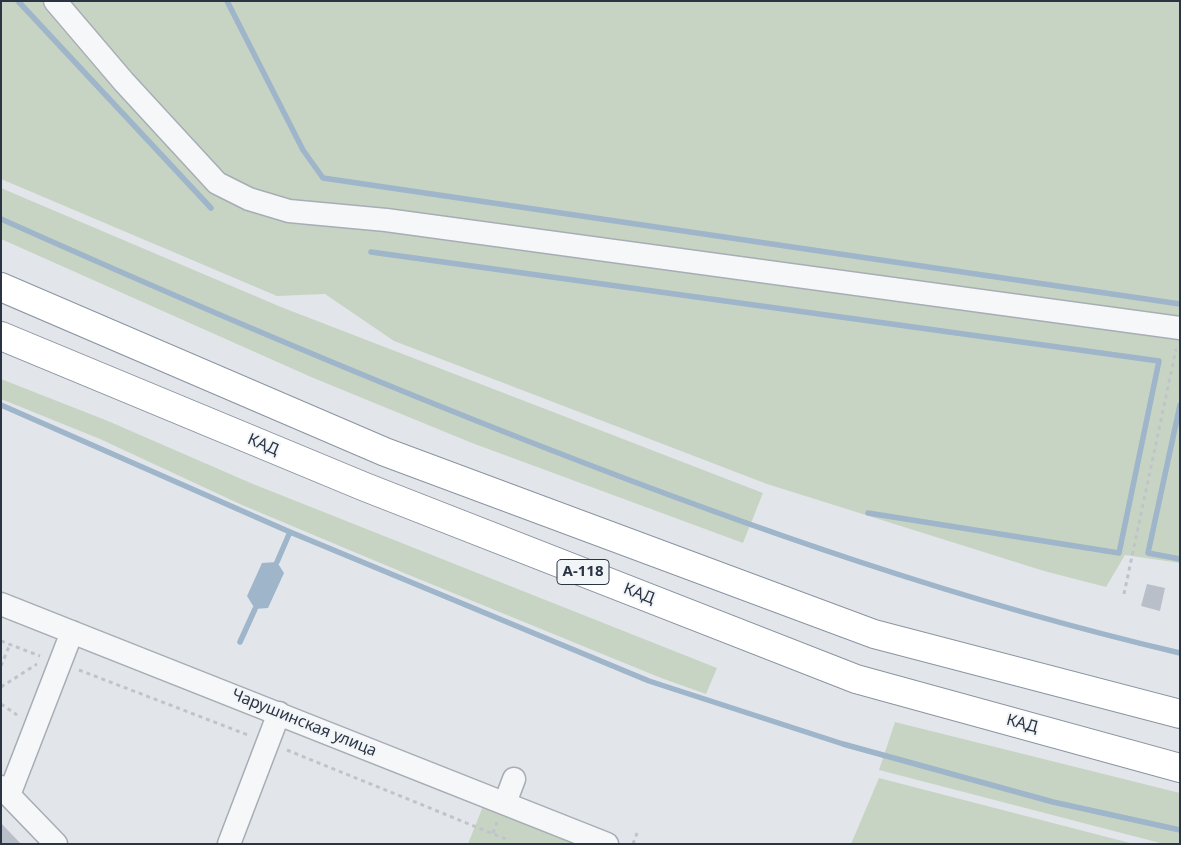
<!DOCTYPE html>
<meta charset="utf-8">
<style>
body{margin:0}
#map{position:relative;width:1181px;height:845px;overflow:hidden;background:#e2e6eb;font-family:"Noto Sans",sans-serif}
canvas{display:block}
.frame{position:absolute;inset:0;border:2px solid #2a3443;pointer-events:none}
</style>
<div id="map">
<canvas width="1181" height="845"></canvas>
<div class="frame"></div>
</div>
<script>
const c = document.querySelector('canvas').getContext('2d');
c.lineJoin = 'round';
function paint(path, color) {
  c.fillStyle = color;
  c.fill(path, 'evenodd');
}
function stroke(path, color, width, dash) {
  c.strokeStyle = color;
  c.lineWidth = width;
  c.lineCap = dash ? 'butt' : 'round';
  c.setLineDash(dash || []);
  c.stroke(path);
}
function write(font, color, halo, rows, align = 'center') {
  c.font = font + ' "Noto Sans",sans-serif';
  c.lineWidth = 4;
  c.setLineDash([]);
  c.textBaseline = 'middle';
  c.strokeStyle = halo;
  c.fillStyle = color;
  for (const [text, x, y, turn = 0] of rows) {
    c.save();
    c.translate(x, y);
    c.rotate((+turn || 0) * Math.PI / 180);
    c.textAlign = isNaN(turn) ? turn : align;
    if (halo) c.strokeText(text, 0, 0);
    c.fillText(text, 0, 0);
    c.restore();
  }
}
const green = new Path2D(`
 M1,1h1179v562l-55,-8 -19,32 -62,-16 -277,-87 -373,-143 -69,-47 -48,2 -276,-117z
 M1,188l280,119 482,186 -20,50 -271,-100 -161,-66 -310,-138z
 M1,379l107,42 145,63 464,184 -11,26 -45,-16 -252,-103 -167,-70 -142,-66 -99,-40z
 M895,722l285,71v51h-16l-285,-74z
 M879,778l255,66h-283z
 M483,806l96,38h-111z`);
const water = new Path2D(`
 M277,562l7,11 -16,35 -13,1 -8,-13 15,-33z`);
const stream = new Path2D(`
 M18,1l193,207
 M227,1l76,149 20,28 857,126
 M1,219c179,80 359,157 542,228 208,81 419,155 637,206
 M371,252l788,109 -40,192 -251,-40
 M1,405l289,127 359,149 194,63 210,58 127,28
 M1180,405l-32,148 32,6
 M277,562l13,-30
 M240,642l15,-33`);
const building = new Path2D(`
 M1147,584l18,4 -5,23 -19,-5z
 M1,823l20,21h-20z`);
const path = new Path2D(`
 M1124,594l52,-245
 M1,641l39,15
 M1,666l9,-22
 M79,670l169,65
 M1,687l36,-23
 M1,704l16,11
 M287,750l219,89
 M493,833l4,-11
 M633,844l4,-11`);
const minor = new Path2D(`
 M55,1l69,81 93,101 32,16 40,12 97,9 794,108
 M1,604l606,240
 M1,787l55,57
 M9,795l63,-163
 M505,803l9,-24
 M229,844l50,-131`);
const highway = new Path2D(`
 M1,287l384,165 489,182 306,80
 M1,336l364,151 491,192 324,89`);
const shields = [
 [583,572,52]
];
const shieldNames = [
 ["А-118",583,572]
];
const streetNames = [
 ["КАД",263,445,23],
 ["КАД",639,594,21],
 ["Чарушинская улица",304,723,22],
 ["КАД",1022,724,15]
];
paint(green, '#c8d4c3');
paint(water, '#9eb5ca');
stroke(stream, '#9eb5ca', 5.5);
paint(building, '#b9bfc8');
stroke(minor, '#a7adb5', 25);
stroke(highway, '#8a94a1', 30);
stroke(path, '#c0c4ca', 3, [4, 4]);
stroke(minor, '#f5f7f9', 22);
stroke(highway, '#fff', 28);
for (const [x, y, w] of shields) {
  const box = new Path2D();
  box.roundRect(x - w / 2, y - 12.5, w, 25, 4);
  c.fillStyle = '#f2f5f8';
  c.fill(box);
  stroke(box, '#2a3443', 1);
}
write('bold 15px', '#2a3443', null, shieldNames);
write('16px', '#2a3443', '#f2f5f8', streetNames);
</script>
